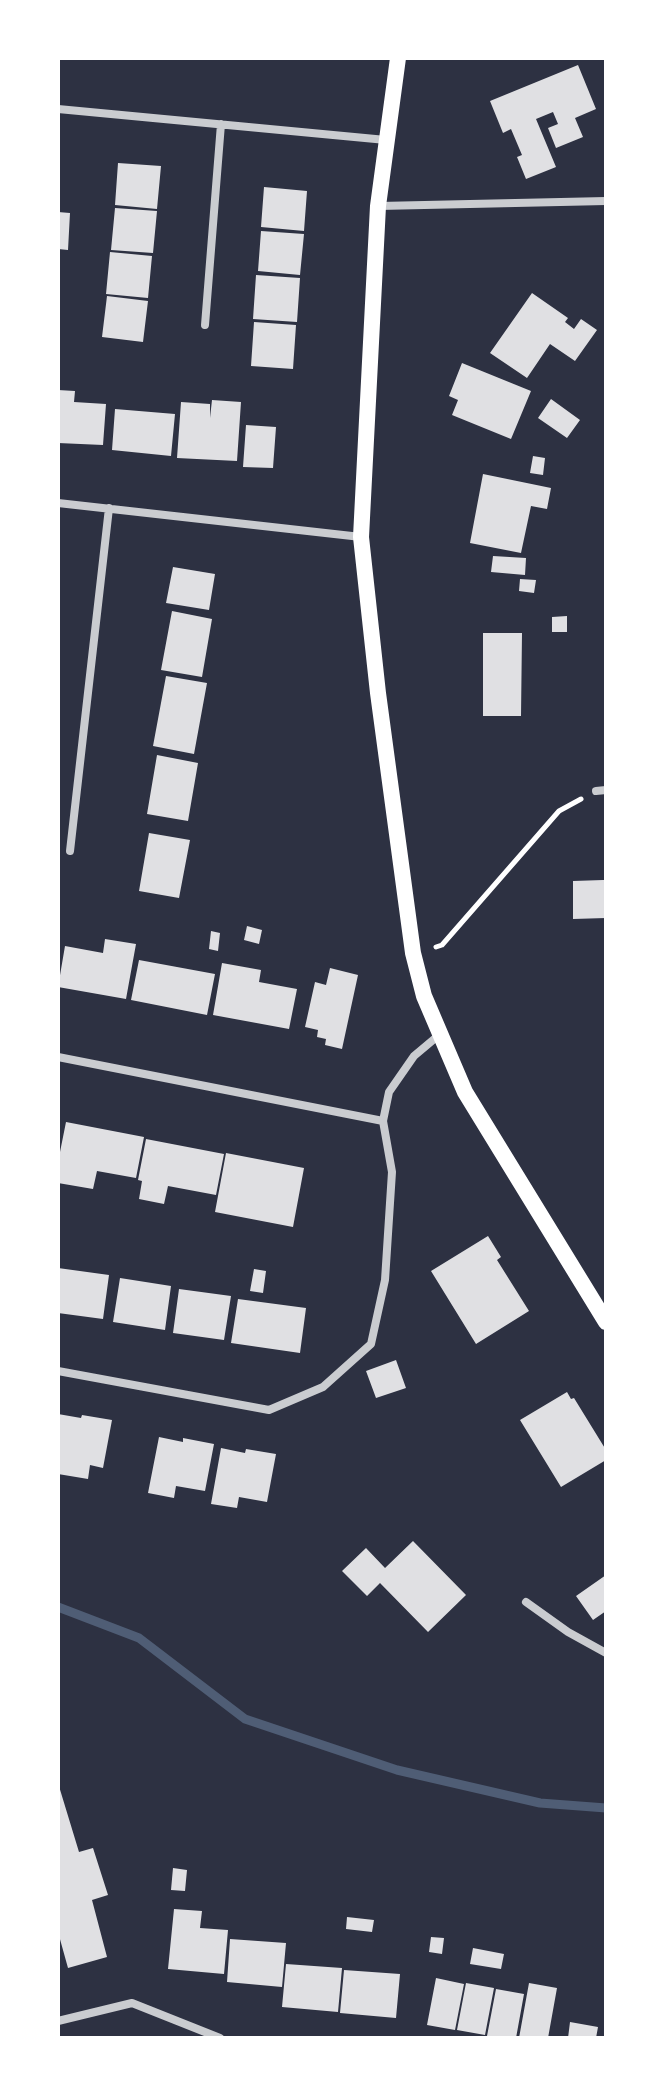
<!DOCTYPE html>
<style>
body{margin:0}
#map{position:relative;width:664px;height:2096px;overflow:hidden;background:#2d3142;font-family:Barlow,sans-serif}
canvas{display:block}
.frame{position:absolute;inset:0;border:60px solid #fff;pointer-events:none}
</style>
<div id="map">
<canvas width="664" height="2096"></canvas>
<div class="frame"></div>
</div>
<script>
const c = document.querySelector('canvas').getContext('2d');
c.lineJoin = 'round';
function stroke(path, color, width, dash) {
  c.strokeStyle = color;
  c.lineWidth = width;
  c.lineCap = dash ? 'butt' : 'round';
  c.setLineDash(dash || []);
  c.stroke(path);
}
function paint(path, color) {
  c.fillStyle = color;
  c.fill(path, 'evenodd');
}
const stream = new Path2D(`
 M58,1607l81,31 106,81 152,51 143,33 66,5`);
const building = new Path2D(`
 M578,65l18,44 -21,9 8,19 -27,11 -8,-20 10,-4 -5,-12 -17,7 20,48 -30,12 -9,-22 5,-2 -11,-26 -8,4 -13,-32z
 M118,163l43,3 -4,43 -42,-4z
 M264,187l43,4 -3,40 -43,-4z
 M115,208l42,3 -4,42 -42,-3z
 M58,212l12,1 -2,37 -10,-1z
 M261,231l43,3 -4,41 -42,-4z
 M110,252l42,4 -4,42 -42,-4z
 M256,275l44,3 -3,44 -44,-3z
 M532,293l36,25 -3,4 9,7 7,-10 16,11 -22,31 -25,-17 -23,34 -37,-25z
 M107,296l41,5 -5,41 -41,-5z
 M254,322l42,3 -3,44 -42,-3z
 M462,363l69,28 -20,48 -59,-24 6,-15 -9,-4z
 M58,390l17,1 -1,11 32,2 -3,41 -45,-2z
 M551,399l29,21 -13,18 -29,-20z
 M212,400l29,2 -4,59 -60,-3 4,-56 29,2v14z
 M115,409l60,5 -4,42 -59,-6z
 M246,425l30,2 -3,41 -30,-1z
 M533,456l12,2 -2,17 -13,-2z
 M483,474l68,14 -4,21 -16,-3 -10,47 -51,-10z
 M493,556l33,2 -1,17 -34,-3z
 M173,567l42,7 -6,36 -43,-7z
 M520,579l16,1 -2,13 -15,-2z
 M172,611l40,8 -10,58 -41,-7z
 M567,616v16h-15v-15z
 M483,633h39l-1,83h-38z
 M166,676l41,7 -13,71 -41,-8z
 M157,755l41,8 -10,58 -41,-7z
 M149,833l41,7 -11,58 -40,-7z
 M603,880h3v38l-33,1v-38z
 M247,926l15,4 -3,14 -15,-4z
 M211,931l9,2 -2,18 -9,-2z
 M105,939l31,5 -10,55 -68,-12 7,-41 38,7z
 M139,960l76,14 -8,41 -76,-15z
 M222,963l39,7 -2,12 38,7 -8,40 -76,-14z
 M330,968l28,7 -16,74 -17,-4 1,-6 -9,-2 1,-7 -13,-3 10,-45 11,3z
 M66,1122l78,15 -8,41 -39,-7 -4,18 -35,-6v-21z
 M146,1139l78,15 -8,41 -48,-9 -4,18 -25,-5 3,-18 -4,-1z
 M226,1153l78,15 -11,59 -78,-15z
 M488,1236l13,21 -4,3 32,51 -53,33 -45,-73z
 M58,1268l51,7 -6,44 -45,-6z
 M254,1269l12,2 -3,22 -13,-2z
 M120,1278l51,8 -6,44 -52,-8z
 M179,1289l52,7 -7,44 -51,-7z
 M238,1299l68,9 -6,45 -69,-10z
 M396,1360l10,28 -30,10 -10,-27z
 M567,1392l4,7 3,-1 32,52v10l-45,27 -41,-67z
 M58,1414l23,4 1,-3 30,5 -9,48 -13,-3 -2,14 -30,-5z
 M159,1437l24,5v-4l31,6 -9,47 -29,-5 -2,12 -26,-5z
 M221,1448l24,5 1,-4 30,5 -9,48 -28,-5 -2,11 -26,-4z
 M413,1541l53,54 -38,37 -48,-49 -13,13 -25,-25 24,-23 19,20z
 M606,1575v36l-13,9 -17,-24z
 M58,1783l21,69 14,-4 15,47 -16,5 15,57 -39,11 -10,-36z
 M173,1868l14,2 -2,21 -14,-1z
 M174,1909l28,2 -2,17 28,2 -4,44 -56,-5z
 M347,1917l27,3 -2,12 -26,-3z
 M431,1937l13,1 -2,16 -13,-2z
 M230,1939l56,4 -4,44 -55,-5z
 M473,1948l31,6 -3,15 -31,-5z
 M286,1964l56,4 -4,44 -56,-5z
 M344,1970l56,4 -4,44 -56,-5z
 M436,1978l28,6 -9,46 -28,-5z
 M466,1983l28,5 -9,47 -28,-5z
 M529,1983l28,5 -9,50h-29z
 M496,1989l28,5 -8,44 -29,-2z
 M570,2022l28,5 -2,11h-28z`);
const path = new Path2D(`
 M436,947l6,-2 117,-134 22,-12`);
const minor = new Path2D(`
 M58,109l328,31
 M379,206l227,-5
 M205,325l16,-201
 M58,503l303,34
 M596,791l10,-1
 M70,851l39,-343
 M58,1057l325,64
 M58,1371l211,39 54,-23 48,-43 14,-64 7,-108 -9,-51 6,-29 25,-36 25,-21
 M526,1602l42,30 38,21
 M58,2021l74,-18 88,35`);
const secondary = new Path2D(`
 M398,58l-20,148 -17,331 17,156 35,260 11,43 41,96 141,230`);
stroke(stream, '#4f5d75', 9);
paint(building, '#e0e0e3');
stroke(path, '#fff', 5);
stroke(minor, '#caccd0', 8);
stroke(secondary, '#fff', 16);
</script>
